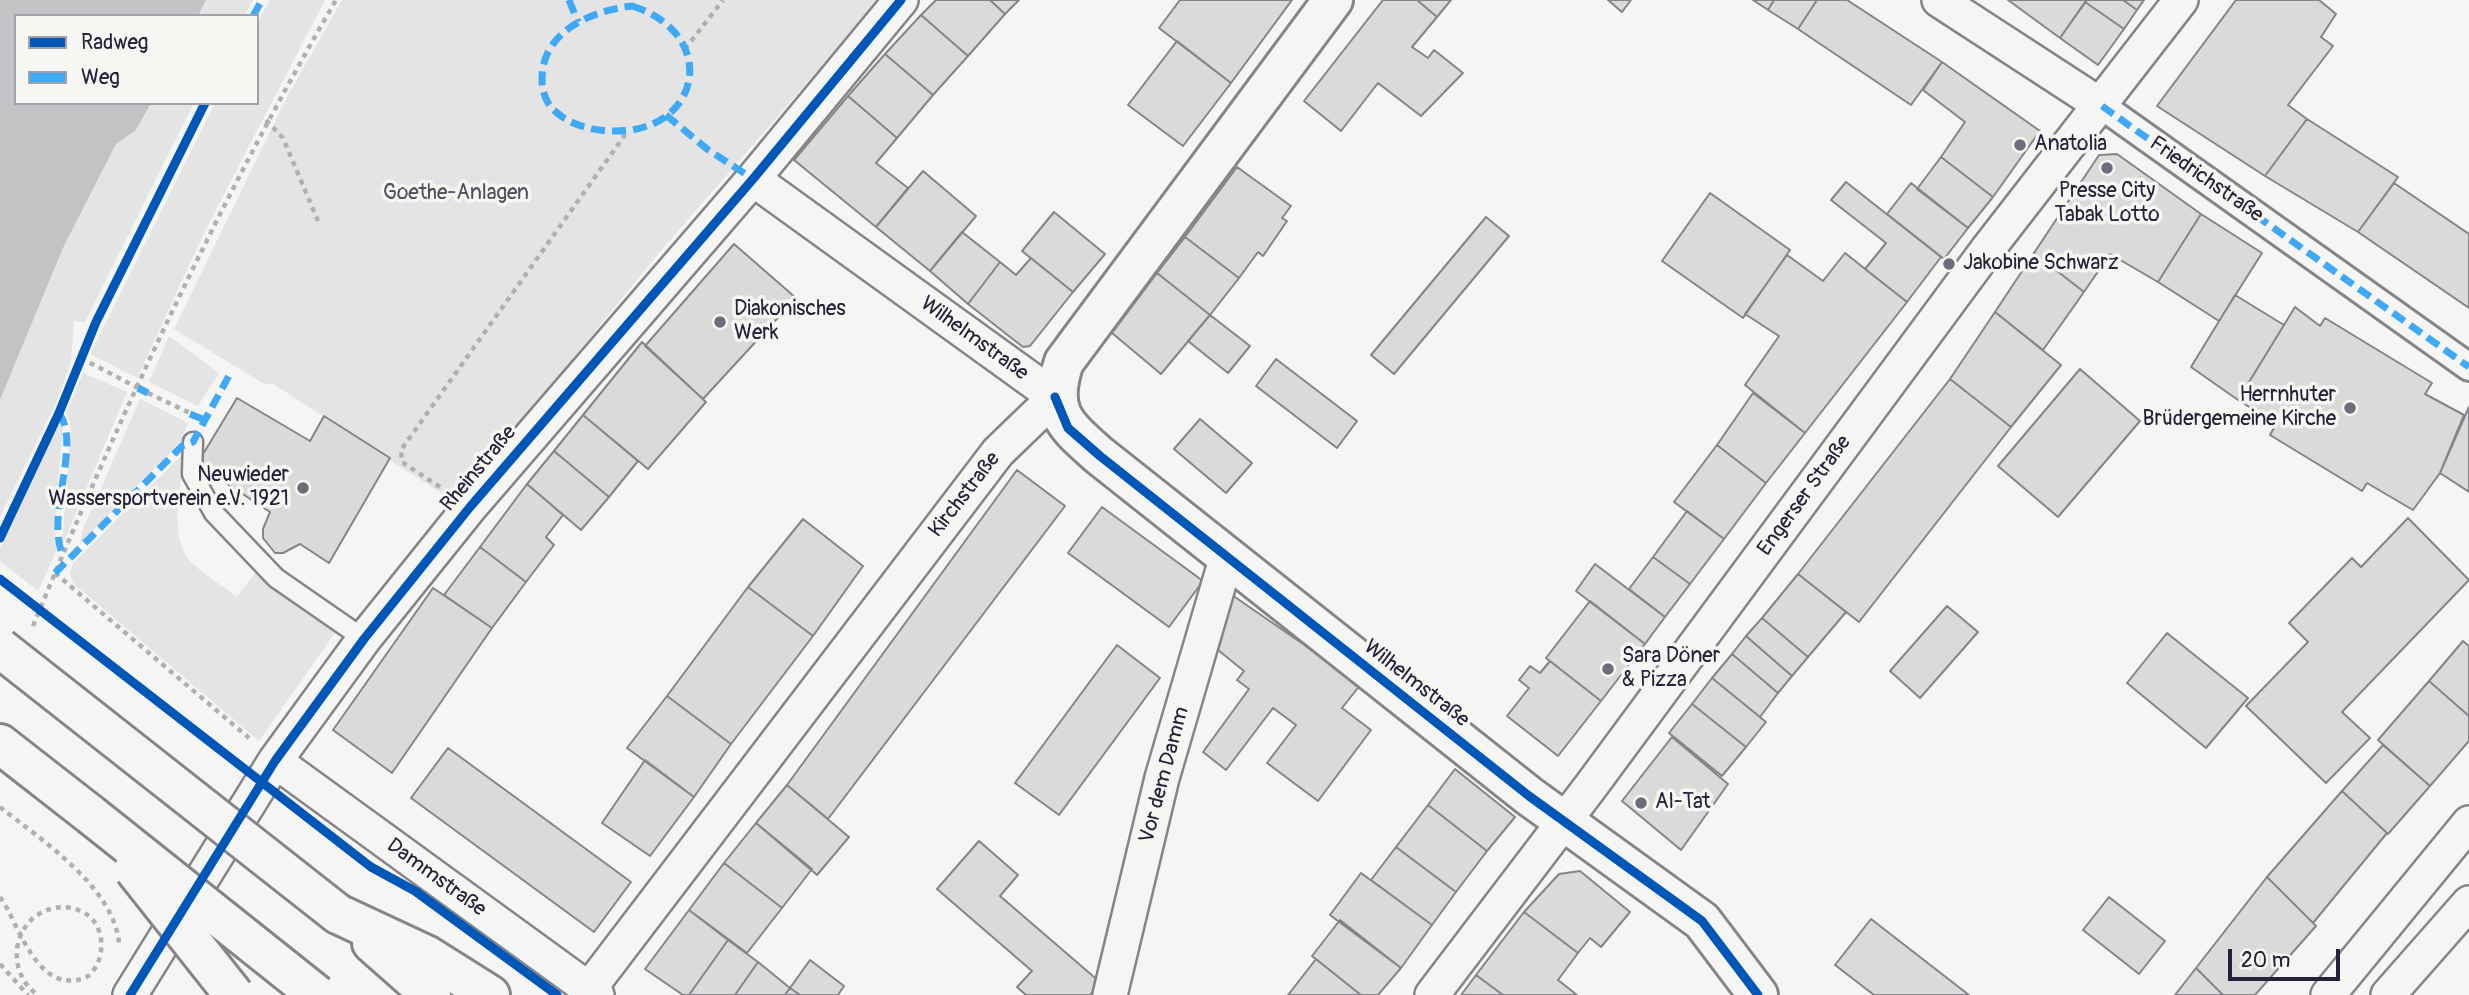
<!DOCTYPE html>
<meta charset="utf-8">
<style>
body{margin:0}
#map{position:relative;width:2469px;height:995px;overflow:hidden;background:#f5f5f3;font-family:Pangolin,sans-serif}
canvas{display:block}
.legend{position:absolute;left:14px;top:14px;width:245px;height:91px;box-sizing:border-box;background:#f6f6f2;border:2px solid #a1a1a9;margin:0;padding:9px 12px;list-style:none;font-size:21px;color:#22223b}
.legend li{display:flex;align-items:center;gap:14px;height:35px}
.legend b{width:35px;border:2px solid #a1a1a9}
.scale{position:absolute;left:2228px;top:949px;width:112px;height:32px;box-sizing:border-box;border:4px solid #22223b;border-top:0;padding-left:9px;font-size:21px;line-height:24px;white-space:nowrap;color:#22223b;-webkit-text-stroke:5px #f6f6f2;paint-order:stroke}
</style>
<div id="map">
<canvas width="2469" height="995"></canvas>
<ul class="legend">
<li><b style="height:9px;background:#0057b8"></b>Radweg</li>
<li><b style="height:9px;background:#3fa9f5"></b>Weg</li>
</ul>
<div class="scale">20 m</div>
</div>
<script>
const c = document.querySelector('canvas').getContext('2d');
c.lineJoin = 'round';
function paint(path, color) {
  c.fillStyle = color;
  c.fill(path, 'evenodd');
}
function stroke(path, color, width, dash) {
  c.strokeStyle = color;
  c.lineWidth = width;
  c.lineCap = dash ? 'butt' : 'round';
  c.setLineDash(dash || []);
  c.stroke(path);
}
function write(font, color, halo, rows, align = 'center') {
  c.font = font + ' Pangolin,sans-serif';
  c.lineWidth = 7;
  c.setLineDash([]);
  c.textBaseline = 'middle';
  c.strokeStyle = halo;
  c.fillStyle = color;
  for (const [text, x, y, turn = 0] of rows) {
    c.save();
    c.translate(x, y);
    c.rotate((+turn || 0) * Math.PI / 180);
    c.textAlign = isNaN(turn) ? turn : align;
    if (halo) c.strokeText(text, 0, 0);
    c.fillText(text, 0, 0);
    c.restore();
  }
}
const green = new Path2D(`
 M206,0h47l-9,16h-46z
 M270,0h55l-119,229 -69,149 -47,-24 125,-251h42v-80z
 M342,0h537l-221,254 -202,249 -184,-120 -6,2 -92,-56 114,-234z
 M151,103h43l-109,219 -11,-1 -3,41 -14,39 -57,116v-117l63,-152 53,-104 20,-14z
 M169,336l50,37 -21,33 -49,-24z
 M83,373l44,19 -65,154 9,-118 -4,-17z
 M140,399l48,24 -7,18 -101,103 3,-15z
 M63,425l-8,95 1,32 -18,39 -38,-30v-13l58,-122z
 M185,452c-3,32 -19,86 8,112 13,12 30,22 44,33l18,-24 82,57 -78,111 -186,-158 -3,-10 3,-10z`);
const water = new Path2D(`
 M0,0h206l-8,16h-182v87h135l-15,27 -20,14 -53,104 -63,152z`);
const building = new Path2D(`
 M936,0h54l15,14 -37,42 -47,-41z
 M990,0h29l-14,14z
 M1180,0h112l-61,83 -72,-55z
 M1383,0h34l20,17 -25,30 16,11 6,-8 29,23 -42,43 -43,-33 -37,48 -37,-30z
 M1417,0h34l-14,17z
 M1608,0h23l-9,12z
 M1753,0h21l-6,10z
 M1774,0h43l-19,29 -30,-19z
 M1817,0h30l95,62 -31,43 -113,-76z
 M2008,0h79l-27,38z
 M2087,0h36l14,10 -13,19 -39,-27z
 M2123,0h21l-7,10z
 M2236,0h83l17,14 -15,23 12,9 -45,59 19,14 -42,57 -108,-70z
 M2085,2l39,27 -26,36 -38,-27z
 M921,15l47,41 -35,39 -48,-41z
 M1177,41l54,42 -48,63 -55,-41z
 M885,54l48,41 -36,43 -49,-42z
 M1942,62l98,69 -47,66 -52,-40 24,-35 -42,-32z
 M848,96l49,42 -21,25 32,25 -32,39 -82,-67z
 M2307,119l91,58 -40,55 -93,-56z
 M2117,154l84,60 -43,68 -48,-28 -26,38 -50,-39 65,-98z
 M1941,157l52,40 -25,31 -51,-39z
 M1237,167l54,39 -9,12 5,3 -24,35 -5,-4 -19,26 -54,-41z
 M923,171l53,45 -46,55 -54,-44z
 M1846,182l95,75 -34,45 -42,-33 21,-26 -55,-43z
 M1911,183l57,45 -24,31 -57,-45z
 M2394,183l75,51v74l-111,-76z
 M1710,193l80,57 -47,68 -81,-57z
 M1054,212l51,42 -32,38 -51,-41z
 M2201,214l61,39 -43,68 -61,-39z
 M1486,217l23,19 -115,138 -23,-19z
 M962,232l38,30 -32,42 -38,-33z
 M1185,237l54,41 -29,37 -53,-42z
 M734,244l62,54 -93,101 -58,-53z
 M1845,253l62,49 -102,131 -60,-48 34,-49 -34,-22 42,-59 36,26z
 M2034,253l50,39 -41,58 -48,-38z
 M1031,258l42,34 -43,54 -7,1 -55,-43 32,-42 16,13z
 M1157,273l53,42 -49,59 -49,-41z
 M2235,295l49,30 -46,75 -47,-33z
 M2295,307l25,19 5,-8 107,65 -7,11 39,21 -24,58 -27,37 -46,-27 -5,8 -92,-56 6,-11 -38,-24z
 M1995,312l66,53 -50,62 -61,-48z
 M1210,315l40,31 -22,27 -40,-32z
 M642,342l64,60 -58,67 -65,-54z
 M1276,359l81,62 -20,27 -81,-62z
 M2080,369l60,52 -82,96 -60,-51z
 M1950,379l61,48 -152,195 -61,-48z
 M1753,393l52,40 -39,50 -49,-38z
 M237,398l73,43 14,-25 66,42 -61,105 -29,-19 -17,9h-8l-12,-15v-9l7,-17 -73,-48z
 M2469,407v85l-29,-19z
 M583,415l55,46 -29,36 -55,-46z
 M1200,419l52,44 -26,30 -52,-44z
 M1717,445l49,38 -42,56 -50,-37z
 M554,451l55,46 -28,33 -54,-46z
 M1017,470l48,36 -237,313 -41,-34z
 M527,484l36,31 -17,22 8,8 -28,37 -46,-35z
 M1102,507l101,74 -34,46 -101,-74z
 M1687,511l37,28 -34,45 -37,-27z
 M2408,518l61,62 -127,132 28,26 -44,45 -80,-77 62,-64 -19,-19 63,-65 9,9z
 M803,519l60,47 -50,70 -65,-49z
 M480,547l46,35 -34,46 -48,-33z
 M1653,557l37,27 -25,33 -36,-28z
 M1595,564l70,53 -20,27 -69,-53z
 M1798,574l48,38 -38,45 -46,-39z
 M748,587l65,49 -82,108 -64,-48z
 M433,588l59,40 -100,145 -59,-43z
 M1232,595l129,89 -19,24 29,22 -53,71 -51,-38 29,-38 -23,-17 -47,62 -23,-18 46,-63 -12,-9 7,-9 -26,-21z
 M1590,601l55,43 -44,57 -55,-43z
 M1947,606l31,26 -58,66 -30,-27z
 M1762,618l46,39 -16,19 -46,-40z
 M2167,633l81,65 -42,50 -79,-65z
 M1746,636l46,40 -14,17 -46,-39z
 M2463,641l6,5v70l-40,-35z
 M1117,645l43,33 -101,137 -44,-32z
 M1732,654l46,39 -18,24 -48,-39z
 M1550,661l51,40 -43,55 -51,-40 22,-28 -10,-8 11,-14 10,7z
 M1712,678l54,44 -20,25 -54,-43z
 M2429,681l40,35v25l-39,45 -52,-46z
 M667,696l64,48 -37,53 -67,-49z
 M1692,704l54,43 -24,29 -53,-43z
 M1672,737l56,47 -47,66 -59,-49z
 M2383,745l47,41 -42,48 -46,-43z
 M448,748l183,134 -37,50 -183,-134z
 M645,760l49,37 -44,59 -48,-33z
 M1455,769l60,48 -28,34 -59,-46z
 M787,785l62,52 -32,38 -61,-52z
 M2342,791l45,42 -74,90 -46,-46z
 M1428,805l59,46 -31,41 -60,-45z
 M756,823l56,46 -30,39 -58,-45z
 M979,841l39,34 -18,21 101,87 -11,12h-64l-9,-8 15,-16 -95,-82z
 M1396,847l60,45 -24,33 -61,-45z
 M724,863l58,45 -35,45 -58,-43z
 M1580,871l50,41 -29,35 -11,-9 -12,15 -54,-41 35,-38z
 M1361,873l71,52 -31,43 -71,-53z
 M2267,877l49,49 -61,69h-32l-27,-27z
 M2109,897l56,44 -26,33 -56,-44z
 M689,910l39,30 -39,55h-6l-38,-26z
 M1524,912l54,41 -20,27 19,15h-74l-27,-20z
 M1871,919l98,76h-95l-39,-30z
 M1340,920l61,48 -23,27h-17l-49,-39z
 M728,940l30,22 -23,33h-46z
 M1316,959l45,36h-73z
 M810,960l34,26 -6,9h-38l-10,-7z
 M758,962l32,26 -5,7h-50z
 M2196,968l27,27h-48z
 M1476,975l27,20h-42z
 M790,988l10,7h-15z`);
const path = new Path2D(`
 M685,49l38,-49
 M266,120l17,18 35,83
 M81,358l57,30
 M148,393l42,20
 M440,487l-38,-25 -1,-12 226,-318
 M55,573l194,165
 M33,626c88,-214 187,-426 303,-626
 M0,807c40,32 114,80 119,136
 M0,897c19,26 36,98 85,81 9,-5 15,-17 16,-27 6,-57 -76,-59 -84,-2 -2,18 6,36 21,46
 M0,964l28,31`);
const service = new Path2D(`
 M193,442l-1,32 22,39 62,65 88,61`);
const pedestrian = new Path2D(`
 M2102,106l367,261`);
const minor = new Path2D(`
 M1939,0l163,106
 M275,761l322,234
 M589,989l409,-537 57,-55 -302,-218
 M130,995l145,-234 89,-122 106,-132 283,-328 148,-179
 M1110,995l52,-217 65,-222
 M1432,995l159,-209 396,-536 194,-250
 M2328,995l141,-172
 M2388,995l81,-92`);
const tertiary = new Path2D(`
 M1333,0l-269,362c-17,50 1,63 36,94l429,340 173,125 56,74`);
const trunk = new Path2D(`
 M0,744l91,71
 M338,914l90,42 62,39
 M372,943l59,52`);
const trunkBridge = new Path2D(`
 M0,648l338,266
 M91,815l226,180
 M134,869l100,126`);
const quiet = new Path2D(`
 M569,0l9,22
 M632,6c89,28 70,129 -22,125 -20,-1 -39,-6 -54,-19 -10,-8 -14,-20 -14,-33 0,-48 49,-68 90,-73z
 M253,16l9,-16
 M2102,106l367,261
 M666,115l41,34 46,30
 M138,388l10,5
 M59,413c23,32 -14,102 4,143
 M190,414l15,6
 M55,573l127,-127 11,-4 38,-70`);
const cycleway = new Path2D(`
 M1055,397l13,31 32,28 429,340 173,125 56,74
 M0,538l59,-125 37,-91 109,-219
 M0,579l371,288 44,24 142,104
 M130,995l145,-234 89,-122 106,-132 283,-328 148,-179`);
const markers = [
 [2020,145,7,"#6c6c7b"],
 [2107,168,7,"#6c6c7b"],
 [1949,264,7,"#6c6c7b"],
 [720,322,7,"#6c6c7b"],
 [2350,408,7,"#6c6c7b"],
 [303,488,7,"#6c6c7b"],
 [1608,669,7,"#6c6c7b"],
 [1641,803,7,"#6c6c7b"]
];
const poiNames = [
 ["Anatolia",2034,145],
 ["Presse City",2107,192,"center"],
 ["Tabak Lotto",2107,216,"center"],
 ["Jakobine Schwarz",1963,264],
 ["Diakonisches",734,310],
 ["Werk",734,334],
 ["Herrnhuter",2336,396,"right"],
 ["Brüdergemeine Kirche",2336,420,"right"],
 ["Neuwieder",289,476,"right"],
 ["Wassersportverein e.V. 1921",289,500,"right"],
 ["Sara Döner",1622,657],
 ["& Pizza",1622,681],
 ["Al-Tat",1655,803]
];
const streetNames = [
 ["Friedrichstraße",2206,180,35],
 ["Wilhelmstraße",974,339,36],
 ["Rheinstraße",479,469,-50],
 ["Kirchstraße",965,495,-52],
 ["Engerser Straße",1805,496,-54],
 ["Wilhelmstraße",1416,684,38],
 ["Vor dem Damm",1165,775,-75],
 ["Dammstraße",436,878,36]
];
const parkNames = [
 ["Goethe-Anlagen",456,194]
];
paint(green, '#e4e4e4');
paint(water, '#c3c3c6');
paint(building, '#dadad9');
stroke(building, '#858589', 2);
stroke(service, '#858589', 23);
stroke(pedestrian, '#858589', 32);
stroke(minor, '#858589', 38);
stroke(tertiary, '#858589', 44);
stroke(trunk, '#858589', 44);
stroke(path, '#b0b0b2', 4.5, [5, 5]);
stroke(service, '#f5f5f3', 18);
stroke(pedestrian, '#f5f5f3', 26);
stroke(minor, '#f5f5f3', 33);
stroke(tertiary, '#f5f5f3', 38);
stroke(trunk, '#f5f5f3', 38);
stroke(trunkBridge, '#858589', 44, []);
stroke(trunkBridge, '#f5f5f3', 38);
stroke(quiet, '#3fa9f5', 7, [14, 7]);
stroke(cycleway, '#0057b8', 9);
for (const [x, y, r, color] of markers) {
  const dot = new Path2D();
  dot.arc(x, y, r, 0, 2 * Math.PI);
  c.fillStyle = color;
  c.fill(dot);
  stroke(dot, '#f6f6f2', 2.5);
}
write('21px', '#22223b', '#f6f6f2', poiNames, 'left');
write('21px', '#22223b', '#f6f6f2', streetNames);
write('21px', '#4f4f62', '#f6f6f2', parkNames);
</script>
